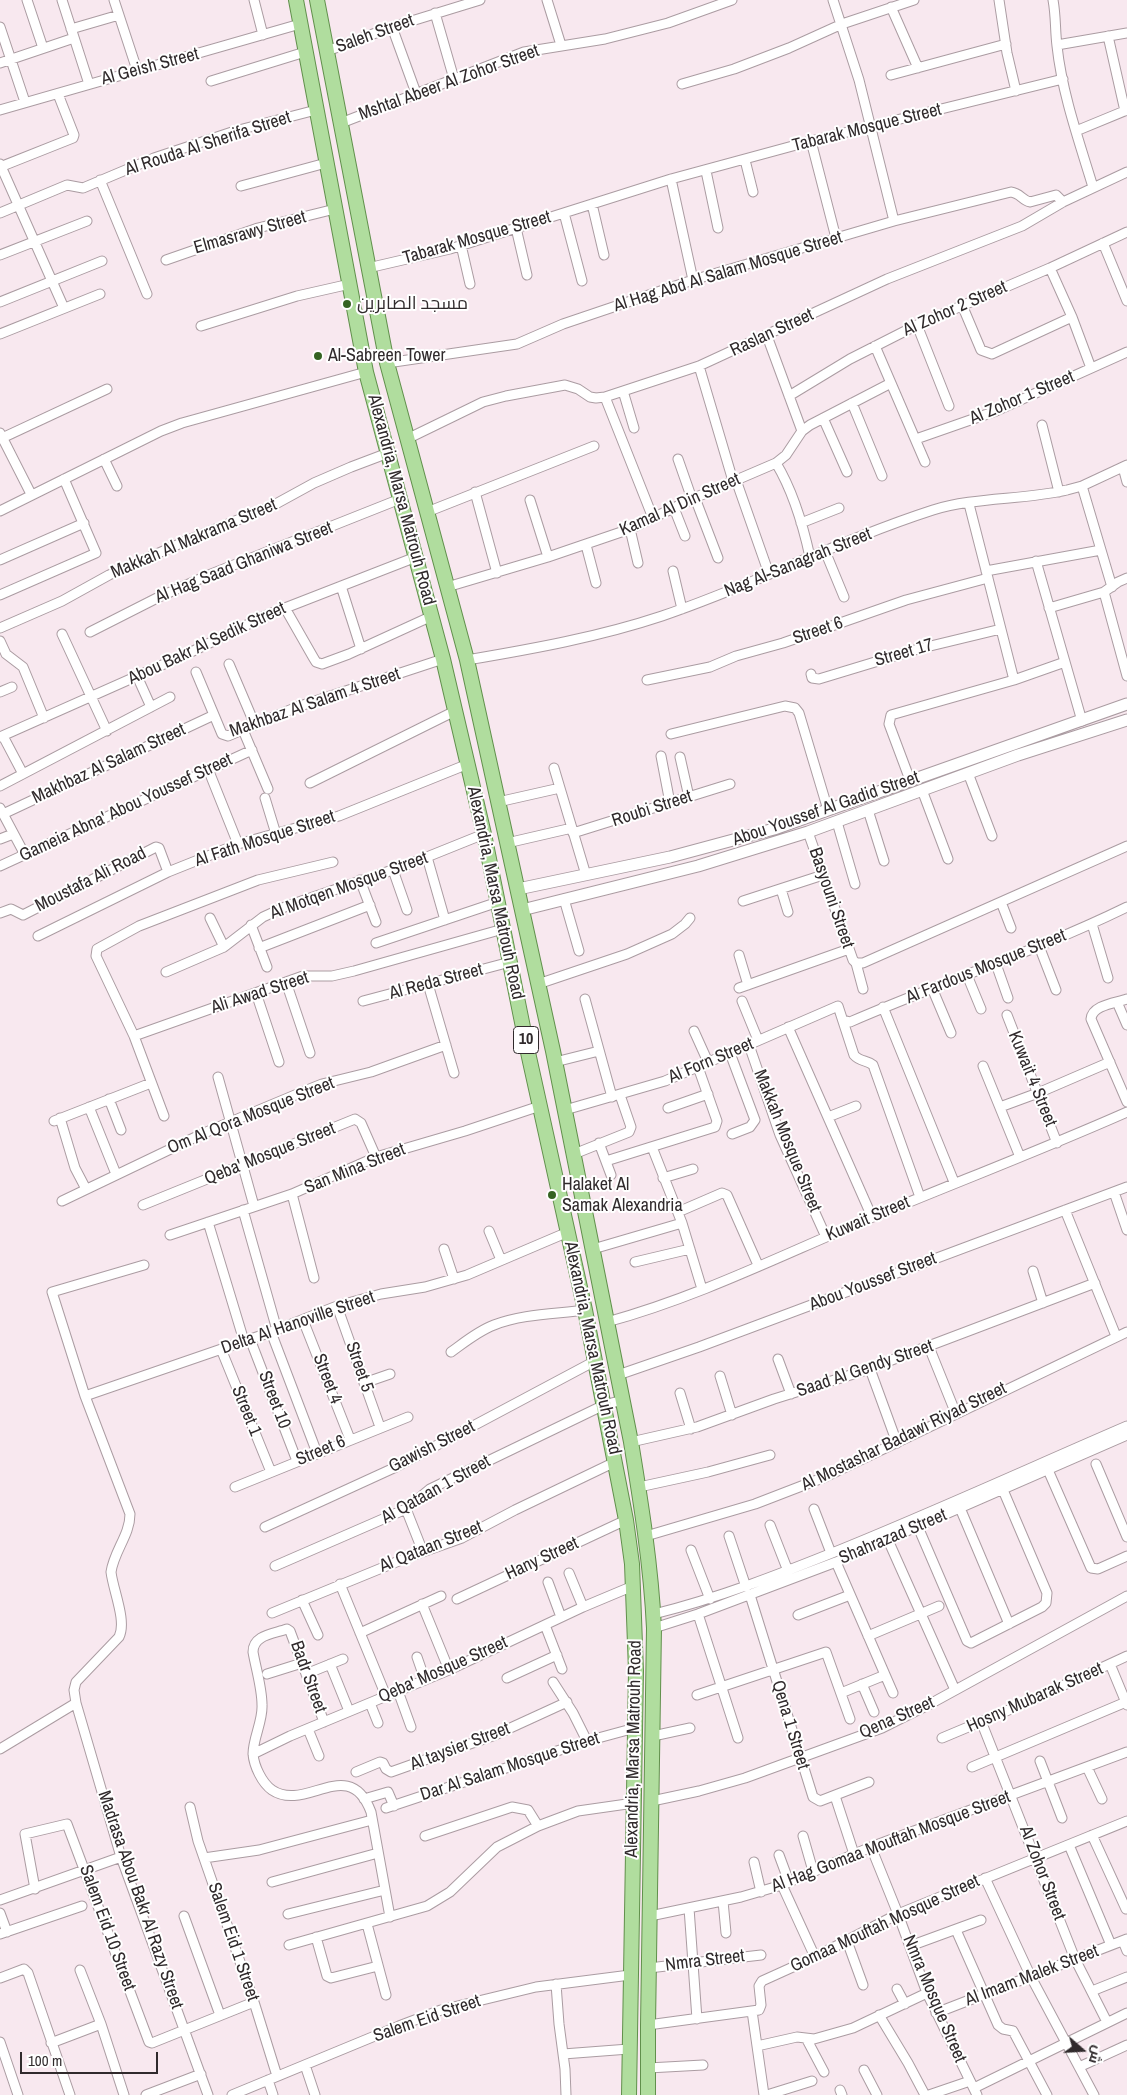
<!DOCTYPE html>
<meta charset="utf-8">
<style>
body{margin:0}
#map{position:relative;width:1127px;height:2095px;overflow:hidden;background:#f8e8ef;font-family:"Archivo Narrow",Cairo,sans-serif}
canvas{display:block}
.north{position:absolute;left:1057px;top:2025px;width:50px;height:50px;-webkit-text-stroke:4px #fff;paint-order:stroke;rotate:109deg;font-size:14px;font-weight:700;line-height:20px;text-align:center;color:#302a2c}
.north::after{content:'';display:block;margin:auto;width:18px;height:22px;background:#302a2c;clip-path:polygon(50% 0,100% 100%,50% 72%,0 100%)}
.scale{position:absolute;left:20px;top:2052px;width:138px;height:22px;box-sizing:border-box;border:2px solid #302a2c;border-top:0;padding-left:6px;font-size:15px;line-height:18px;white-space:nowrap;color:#302a2c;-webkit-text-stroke:4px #fff;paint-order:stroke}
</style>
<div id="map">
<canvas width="1127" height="2095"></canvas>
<div class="north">ش</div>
<div class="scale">100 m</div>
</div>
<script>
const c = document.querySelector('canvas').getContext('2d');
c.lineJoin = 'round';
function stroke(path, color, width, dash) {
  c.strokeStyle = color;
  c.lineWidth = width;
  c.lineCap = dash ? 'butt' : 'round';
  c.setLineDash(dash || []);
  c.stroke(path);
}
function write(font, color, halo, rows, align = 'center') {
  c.font = font + ' "Archivo Narrow",Cairo,sans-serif';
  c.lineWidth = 4;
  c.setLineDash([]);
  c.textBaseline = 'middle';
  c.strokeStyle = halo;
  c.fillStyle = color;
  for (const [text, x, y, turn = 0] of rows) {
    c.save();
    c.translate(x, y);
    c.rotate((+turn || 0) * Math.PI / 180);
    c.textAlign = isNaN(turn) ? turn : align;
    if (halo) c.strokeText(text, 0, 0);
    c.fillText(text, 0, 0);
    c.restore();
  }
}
const minor = new Path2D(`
 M27,0l16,48
 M62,0l27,84
 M114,0l23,70
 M254,0l9,35
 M547,0l14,45
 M833,0l26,80 35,141
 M999,0l8,53 9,38
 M1053,0c3,16 2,30 4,46 5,47 22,95 36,141
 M891,7l27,61
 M435,13l19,66
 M0,27l25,75
 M392,27l24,66
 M71,29l48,-14
 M1108,36l17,75
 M1057,45l70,-12
 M327,51l65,-24 88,-27
 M0,63l74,-25
 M891,75l115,-31
 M211,81l94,-29
 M682,84l52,-15 55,-21 53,-24 72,-24
 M0,110l300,-86
 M341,123l183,-71 81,-13 63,-16 64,-23
 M1076,131l51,-21
 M811,141l25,97
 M745,160l8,32
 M0,164l64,144
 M0,167l73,-29 1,-3 -16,-41
 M706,171l12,57
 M671,179l22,101
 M100,180l47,114
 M241,186l85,-23
 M592,204l12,51
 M0,213l67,-28 16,3 71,-30 81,-27 81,-21
 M564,213l18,68
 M516,228l11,47
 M1103,243l24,58
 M461,245l9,39
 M0,255l87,-34
 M166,260l92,-32 77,-19
 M368,268l82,-19 221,-70 140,-38 252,-62
 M1050,268l22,49 19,51
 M0,302l102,-41
 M962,305l19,45 11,4 80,-37
 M917,325l32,81
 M201,326l96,-30 53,-12
 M0,334l100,-40
 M767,336l35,95
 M875,346l50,116
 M387,363l130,-19 46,-20 130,-44 201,-59 117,-29c9,1 11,8 19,10l26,-7 7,7
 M699,366l34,115
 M623,391l11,37
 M789,396l61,-37 67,-34 133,-57 77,-36
 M605,397l48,121
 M852,403l30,73
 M823,418l24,54
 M1042,425l17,67
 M0,433l31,61
 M0,439l107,-50
 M407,439l76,-37 23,-6 59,-11 13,4 12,8 6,1 9,-1 94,-31 188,-87 135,-53 41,-24 64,-30
 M916,439l80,-28 131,-59
 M104,459l13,27
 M678,459l14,40
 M776,463c17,28 27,62 34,94
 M1123,467l4,15
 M736,480l33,94
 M1082,486l30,101
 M475,492l22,81
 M695,498l23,60
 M530,500l18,57
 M969,504l45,176
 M674,508l11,28
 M0,511l161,-80 21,-8 184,-51
 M427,512l167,-66
 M801,523l38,-15
 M630,529l8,34
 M586,545l10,38
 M825,551l19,46
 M0,560l84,-37
 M1036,561l46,160
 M673,571l9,38
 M986,571l115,-21
 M341,586l20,63
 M447,587l101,-30 82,-28 62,-30 84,-36 10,-8 16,-24 8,-6 81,-42
 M1104,592l23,84
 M0,595l96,-42 -32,-74
 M285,608l28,49 3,5 6,2 27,-10 83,-38
 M1049,608l55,-16 14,-10 9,-4
 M0,628l62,-27 47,-26 79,-35 84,-34 42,-23 37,-16 37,-14
 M90,632l67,-34 54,-24 189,-75
 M62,634l45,97
 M0,641l6,13 17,13 21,51
 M467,660c65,-11 132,-23 195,-44 92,-31 178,-76 271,-106 41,-13 91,-10 134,-20l15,-4 45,-21
 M229,664l26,61
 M196,672l26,62 6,2 69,-29 146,-48
 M811,674l1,4 7,1 99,-30 83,-20
 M137,676l14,31
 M647,680l63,-13 26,-11 47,-13 123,-43 82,-22
 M0,692l12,-5
 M243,730l25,59
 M671,734l114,-28 10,2 4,5 29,97
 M3,736l20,38
 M0,737l189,-84 78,-38 149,-58
 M661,756l9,47
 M680,757l9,40
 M554,768l32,107
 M208,769l30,75
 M968,773l24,63
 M910,780l-21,-56 2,-9 123,-35 51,-18
 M310,783l145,-72
 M0,786l170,-89
 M922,790l26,69
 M265,798l11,36
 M498,802l62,-14
 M0,808l25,47
 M868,810l16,51
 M3,814l211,-99
 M837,822l18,62
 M808,832l45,128 3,3 7,26
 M573,833l157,-49
 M0,839l13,-5
 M507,843l65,-15
 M427,857l18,63
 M0,866l252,-116
 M393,870l14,40
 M360,880l16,42
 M781,889l7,23
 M564,899l15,52
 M743,901l80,-26
 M1001,902l10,26
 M0,913l11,-4 12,6 133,-68 3,1 9,24
 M210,918l14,29
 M1092,924l16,54
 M251,925l16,42
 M38,936l130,-64 70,-28 101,-28 129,-52
 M376,943l122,-41
 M1039,946l17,44
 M259,948l111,-43
 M739,955l9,30
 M856,963h7l264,-117
 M996,964l12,34
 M166,972l58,-25 39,-30 24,-11 120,-41 77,-31
 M967,975l14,34
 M286,982l24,71
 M428,984l26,89
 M538,984l89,-30 45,-20 13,-10 5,-6
 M739,988l110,-39
 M932,988l19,45
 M256,993l23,69
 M585,999l27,98
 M1127,999c-11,4 -35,6 -36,20l36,83
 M363,1001l147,-39
 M742,1001l16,39
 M1117,1002l10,23
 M883,1007l71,175
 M1007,1015l50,128
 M843,1020l7,2c92,-40 187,-71 277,-115
 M788,1027l84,190
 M694,1031l14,31
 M134,1036l169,-60h29l22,-5 149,-42
 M749,1045l31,90 46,102
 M730,1053l25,67 -5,7 -18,7
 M555,1062l44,-11
 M983,1066l37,91
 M218,1077l36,129
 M109,1099l12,31
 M89,1107l27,67
 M1000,1107l38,-14 72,-31
 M668,1108l40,-14
 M565,1110l100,-29 173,-75 16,49c6,7 13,5 19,10l47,132
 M164,1116l-30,-80 -38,-80 1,-7 42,-23 119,-46 75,-18
 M828,1117l28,-11
 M60,1118l15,50 11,21
 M54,1121l97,-38
 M599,1143l12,32
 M652,1147l30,76 20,66
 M574,1154l55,-22 2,-5 -11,-32
 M606,1161l109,-34 2,-6 -19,-54
 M663,1178l30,-9
 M1114,1192l13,38
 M292,1194l22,84
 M62,1201l142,-68 103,-43 15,-6 49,-12 75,-27
 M143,1205l212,-86 6,4 15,34
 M243,1210l34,120
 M1065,1210l51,126
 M678,1212l44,-19 5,2 31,70
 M208,1222l36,119
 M489,1231l12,29
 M170,1235l122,-41 84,-37 89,-26 75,-25
 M444,1249l10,30
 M593,1249l89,-26
 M635,1262l55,-13
 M144,1265l-92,27 33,104 45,118c0,21 -16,37 -19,58 2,18 16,49 8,65l-43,45 -2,8 2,13 45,154 87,238
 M1033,1271l10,32
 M337,1306l43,121
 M303,1320l47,119
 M607,1322c88,-24 171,-65 254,-100 88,-37 178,-71 266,-110
 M271,1332l46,121
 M250,1339l47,122
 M929,1347l27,67
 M221,1349l50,123
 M451,1352c14,-10 27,-21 43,-27 28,-11 61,-11 91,-15
 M778,1359l13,35
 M870,1369l27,74
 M618,1375l81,-28 428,-160
 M720,1376l12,39
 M364,1383l26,-9
 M680,1393l11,36
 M85,1396l186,-64 66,-26 44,-12 44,-7 42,-12 101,-43
 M631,1442l66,-15 77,-28 86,-27 235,-89
 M1096,1464l31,73
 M1048,1470l43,98 7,1 29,-13
 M235,1487l173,-70
 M639,1487l69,-15 62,-17
 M960,1508l49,116
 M406,1509l17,43
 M814,1509l17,44
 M770,1525l18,46
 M265,1527l131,-60 199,-106
 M918,1527l49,114 4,2 71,-36 4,-4 1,-10 -44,-103
 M646,1536l109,-32 70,-27 302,-145
 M729,1536l17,51
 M888,1540l67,150
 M691,1550l19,49
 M836,1562l57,131
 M275,1566l131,-57 24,-20 174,-84 19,-5
 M569,1573l14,34
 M548,1582l13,35
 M340,1584l46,112
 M750,1595l63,202 7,4 49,-19
 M457,1599l169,-79
 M302,1600l16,35
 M422,1604l27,66
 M272,1613l139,-57 51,-18 53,-28 100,-48
 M654,1614c65,-16 126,-40 188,-65 96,-39 190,-82 285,-123
 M698,1614l40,124
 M798,1615l52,-20
 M545,1625l17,44
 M654,1628l44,-14 138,-52 291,-127
 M360,1633l81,-37
 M868,1636l71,-30
 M417,1657l8,23
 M330,1664l19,47
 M1110,1664l17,41
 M267,1674l35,-11
 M306,1674l37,-15
 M507,1678l50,-23
 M553,1682l20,31 14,28
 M862,1684l12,28
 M398,1691l13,36
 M841,1693l44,-18
 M697,1695l129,-43 24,67
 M370,1703l8,20
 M981,1721l94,238 32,63
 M324,1722l-34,-91 -3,-2c-14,5 -34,6 -34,23 3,17 9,36 9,53 1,16 -9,33 -9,49 1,12 9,29 19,36 34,23 77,-36 99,22l19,105
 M308,1729l11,27
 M653,1736l37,-8
 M942,1738l81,-34 104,-48
 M0,1749l76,-46
 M253,1754l37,-18 159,-66 134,-63 50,-21
 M1040,1761l22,57
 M972,1767l154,-65
 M1087,1767l15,32
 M356,1772l24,-10 3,1 3,6 5,3 104,-37 72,-33
 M835,1796l19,58
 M364,1799l24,-7 6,14
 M652,1801l47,-10 46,-13 137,-50 48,-24 197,-108
 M190,1807l8,34 56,161 23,74
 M386,1808l201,-67 48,-13
 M1092,1835l34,74
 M425,1836l87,-29 16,3 10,16
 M803,1836l10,35
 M1069,1845l42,100
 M871,1847l27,67 29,79 50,102
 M779,1855l10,27
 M204,1858l55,-8 113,-30
 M754,1862l7,30
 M985,1878l46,99 63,118
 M272,1882l106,-29
 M782,1885l33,72
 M35,1889l-10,-55 42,-10 82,218 3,1 102,-41
 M0,1900l121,-43
 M723,1901l3,32
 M689,1908l8,111
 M0,1913l7,19
 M288,1914l97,-24
 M184,1916l36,99
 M650,1916l91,-19 41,-12 89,-38 256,-95
 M367,1924l19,71
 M956,1930l42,95 5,4 10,2 34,64
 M0,1934l82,-28
 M316,1937l11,39 4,2 47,-12
 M847,1941l16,44
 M1123,1941l4,10
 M289,1945l138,-39 23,-14 47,-45 41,-21 40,-15 56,-8
 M910,1946l71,-26
 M649,1968l112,-13
 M80,1970l21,54 23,71
 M0,1978l24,-9 4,4 42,122
 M556,1984l3,40 6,45 1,26
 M897,1989l8,15
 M1092,1991l35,-14
 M752,2011l12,84
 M936,2013l191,-74
 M879,2015l29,48 17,32
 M648,2025l111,-15 2,-5 -2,-19 3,-5 53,-24 83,-43 229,-93
 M806,2038l18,34
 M0,2042l18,53
 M51,2043l50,-19
 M757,2046l40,-9 17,2 39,-11 74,-35
 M563,2054l66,-5
 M305,2065l10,30
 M1079,2067l48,-22
 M648,2068l55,-3
 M864,2070l13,25
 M268,2080l5,15
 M974,2088l153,-75
 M840,2090l2,5
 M146,2095l55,-21
 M232,2095l167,-69 42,-16 95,-23 94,-12
 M767,2095l45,-14
 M929,2095l41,-14`);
const tertiary = new Path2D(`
 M518,889l152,-32 104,-28 353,-125
 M522,910l176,-44 110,-34 210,-77 109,-35`);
const primary = new Path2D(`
 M296,0l70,372 77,287 41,175 45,223 56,253 41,210 6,44 4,107 -7,424
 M317,0l70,363 80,297 86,391 78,391c10,61 20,123 23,186l-6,397v70`);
const markers = [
 [347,304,5,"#356322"],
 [318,356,5,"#356322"],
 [552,1195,5,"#356322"]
];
const shields = [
 [526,1040,25]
];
const shieldNames = [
 ["10",526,1040]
];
const streetNames = [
 ["Saleh Street",375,34,-20],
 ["Al Geish Street",150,67,-15],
 ["Mshtal Abeer Al Zohor Street",449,83,-20],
 ["Tabarak Mosque Street",867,128,-14],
 ["Al Rouda Al Sherifa Street",208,144,-18],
 ["Elmasrawy Street",250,233,-16],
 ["Tabarak Mosque Street",477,238,-16],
 ["Al Hag Abd Al Salam Mosque Street",728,272,-17],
 ["Al Zohor 2 Street",955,309,-24],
 ["Raslan Street",772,333,-25],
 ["Al Zohor 1 Street",1022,398,-23],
 ["Alexandria, Marsa Matrouh Road",401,500,75],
 ["Kamal Al Din Street",680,505,-24],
 ["Makkah Al Makrama Street",194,539,-23],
 ["Al Hag Saad Ghaniwa Street",244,563,-22],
 ["Nag Al-Sanagrah Street",798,563,-22],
 ["Street 6",818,631,-19],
 ["Abou Bakr Al Sedik Street",207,644,-25],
 ["Street 17",904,653,-16],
 ["Makhbaz Al Salam 4 Street",315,703,-19],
 ["Makhbaz Al Salam Street",109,764,-25],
 ["Gameia Abna' Abou Youssef Street",126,808,-25],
 ["Roubi Street",652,809,-18],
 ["Abou Youssef Al Gadid Street",826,809,-19],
 ["Al Fath Mosque Street",265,839,-18],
 ["Moustafa Ali Road",91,880,-27],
 ["Al Motqen Mosque Street",349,886,-20],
 ["Alexandria, Marsa Matrouh Road",495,893,78],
 ["Basyouni Street",831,898,71],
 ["Al Fardous Mosque Street",986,967,-22],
 ["Al Reda Street",436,982,-15],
 ["Ali Awad Street",260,993,-18],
 ["Al Forn Street",711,1061,-23],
 ["Kuwait 4 Street",1032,1079,68],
 ["Om Al Qora Mosque Street",251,1116,-22],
 ["Makkah Mosque Street",787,1141,68],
 ["Qeba' Mosque Street",270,1154,-22],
 ["San Mina Street",355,1169,-22],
 ["Kuwait Street",868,1219,-23],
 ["Abou Youssef Street",873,1282,-21],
 ["Delta Al Hanoville Street",298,1323,-19],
 ["Alexandria, Marsa Matrouh Road",592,1348,78],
 ["Street 5",359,1367,71],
 ["Saad Al Gendy Street",865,1369,-19],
 ["Street 4",327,1379,69],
 ["Street 10",274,1400,69],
 ["Street 1",246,1411,68],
 ["Al Mostashar Badawi Riyad Street",904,1437,-26],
 ["Gawish Street",432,1447,-27],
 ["Street 6",321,1451,-23],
 ["Al Qataan 1 Street",436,1490,-29],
 ["Shahrazad Street",893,1537,-23],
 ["Al Qataan Street",431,1547,-22],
 ["Hany Street",542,1559,-25],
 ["Qeba' Mosque Street",443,1670,-24],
 ["Badr Street",308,1677,70],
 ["Hosny Mubarak Street",1035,1698,-24],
 ["Qena Street",897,1718,-24],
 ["Qena 1 Street",790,1725,73],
 ["Al taysier Street",460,1747,-21],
 ["Alexandria, Marsa Matrouh Road",634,1749,-89],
 ["Dar Al Salam Mosque Street",510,1767,-18],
 ["Al Hag Gomaa Mouftah Mosque Street",891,1842,-21],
 ["Al Zohor Street",1042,1873,69],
 ["Madrasa Abou Bakr Al Razy Street",140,1900,71],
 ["Gomaa Mouftah Mosque Street",885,1924,-25],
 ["Salem Eid 10 Street",107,1928,70],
 ["Salem Eid 1 Street",233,1942,71],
 ["Nmra Street",705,1961,-7],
 ["Al Imam Malek Street",1032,1976,-21],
 ["Nmra Mosque Street",934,1999,67],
 ["Salem Eid Street",427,2019,-19]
];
const poiNames = [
 ["مسجد الصابرين",357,304],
 ["Al-Sabreen Tower",328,356],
 ["Halaket Al",562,1185],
 ["Samak Alexandria",562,1206]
];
stroke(minor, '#ab9ca2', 11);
stroke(tertiary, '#ab9ca2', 13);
stroke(primary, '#61904c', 16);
stroke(minor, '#fff', 9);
stroke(tertiary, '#fff', 11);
stroke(primary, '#b0dd9e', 14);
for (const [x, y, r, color] of markers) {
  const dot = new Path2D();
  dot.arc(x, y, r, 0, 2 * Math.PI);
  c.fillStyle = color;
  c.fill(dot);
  stroke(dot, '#fff', 2);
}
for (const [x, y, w] of shields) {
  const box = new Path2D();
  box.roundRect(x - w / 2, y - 13.5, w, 27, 4);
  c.fillStyle = '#fff';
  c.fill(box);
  stroke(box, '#302a2c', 1);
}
write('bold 16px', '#302a2c', null, shieldNames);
write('18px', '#302a2c', '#fff', streetNames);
write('18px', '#302a2c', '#fff', poiNames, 'left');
</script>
